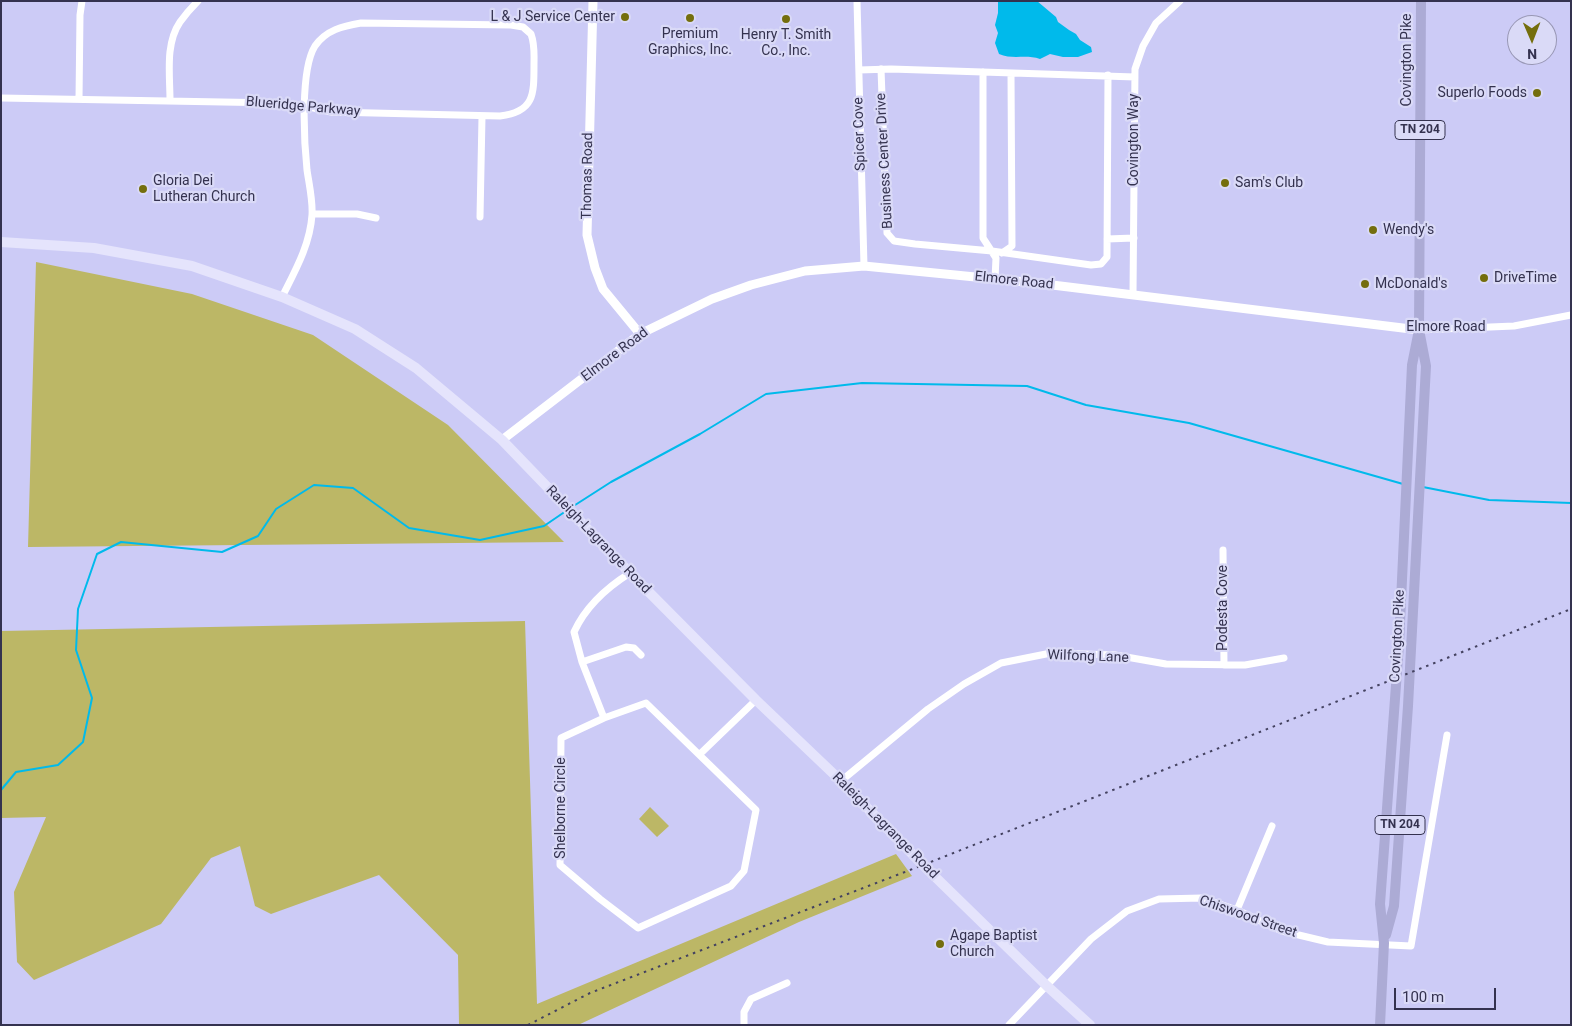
<!DOCTYPE html>
<style>
body{margin:0}
#map{position:relative;width:1572px;height:1026px;overflow:hidden;background:#cccbf6;font-family:Roboto,sans-serif}
canvas{display:block}
.frame{position:absolute;inset:0;border:2px solid #34324f;pointer-events:none}
.north{position:absolute;left:1507px;top:15px;width:50px;height:50px;box-sizing:border-box;background:#dadaf7;border:1px solid #9897b4;border-radius:50%;rotate:179deg;font-size:14px;font-weight:700;line-height:20px;text-align:center;color:#34324f}
.north::after{content:'';display:block;margin:auto;width:18px;height:22px;background:#746e0d;clip-path:polygon(50% 0,100% 100%,50% 72%,0 100%)}
.scale{position:absolute;left:1394px;top:988px;width:102px;height:22px;box-sizing:border-box;border:2px solid #34324f;border-top:0;padding-left:6px;font-size:15px;line-height:18px;white-space:nowrap;color:#34324f;-webkit-text-stroke:4px #dadaf7;paint-order:stroke}
</style>
<div id="map">
<canvas width="1572" height="1026"></canvas>
<div class="frame"></div>
<div class="north">N</div>
<div class="scale">100 m</div>
</div>
<script>
const c = document.querySelector('canvas').getContext('2d');
c.lineJoin = 'round';
function paint(path, color) {
  c.fillStyle = color;
  c.fill(path, 'evenodd');
}
function stroke(path, color, width, dash) {
  c.strokeStyle = color;
  c.lineWidth = width;
  c.lineCap = dash ? 'butt' : 'round';
  c.setLineDash(dash || []);
  c.stroke(path);
}
function write(font, color, halo, rows, align = 'center') {
  c.font = font + ' Roboto,sans-serif';
  c.lineWidth = 4.5;
  c.setLineDash([]);
  c.textBaseline = 'middle';
  c.strokeStyle = halo;
  c.fillStyle = color;
  for (const [text, x, y, turn = 0] of rows) {
    c.save();
    c.translate(x, y);
    c.rotate((+turn || 0) * Math.PI / 180);
    c.textAlign = isNaN(turn) ? turn : align;
    if (halo) c.strokeText(text, 0, 0);
    c.fillText(text, 0, 0);
    c.restore();
  }
}
const green = new Path2D(`
 M36,262l156,32 121,41 135,90 116,117 -536,5z
 M525,621l12,383 359,-150 16,22 -113,46 -221,103h-119l-1,-70 -79,-80 -108,39 -16,-8 -15,-60 -29,12 -50,66 -127,56 -17,-18 -3,-70 32,-75 -45,1v-187z
 M650,807l19,19 -12,11 -18,-18z`);
const water = new Path2D(`
 M998,1h39l19,16 2,5 11,8 7,4 4,6 11,7 1,5 -14,5h-15l-13,-3 -10,5c-14,-5 -27,1 -41,-5l-4,-11 3,-10 -3,-8 3,-12z`);
const stream = new Path2D(`
 M1423,487l66,13 82,3
 M572,507l39,-25 89,-48 66,-40 96,-11 165,3 59,19 103,18 214,61
 M1,790l15,-18 42,-7 25,-23 9,-44 -16,-48 2,-41 19,-55 24,-12 101,10 36,-16 18,-27 38,-24 39,3 56,40 71,12 64,-14 22,-15`);
const minor = new Path2D(`
 M857,1l7,265
 M881,69l6,164 7,8 21,3 77,7 99,14 10,-1 6,-7 1,-182
 M859,70l32,-1 244,8
 M983,72v166l13,20 -1,21
 M1,98l277,5 27,3 26,6 169,4c34,-4 34,-21 34,-51 0,-11 1,-20 -3,-31l-8,-7 -12,-2 -150,-2c-18,3 -35,7 -46,23 -15,24 -11,95 -8,124 2,14 6,31 5,45 -2,30 -17,56 -30,82
 M79,99l1,-84 2,-14
 M170,100c0,-25 -5,-56 10,-78 5,-7 11,-14 18,-21
 M313,214h44l19,4
 M480,217l2,-100
 M1107,239l27,-1
 M1002,253l10,-7 -1,-173
 M1133,294l2,-225 8,-23 13,-23 24,-22
 M1419,330l95,-4 57,-11
 M1223,550l1,115
 M582,662l44,-15 8,1 7,7
 M646,703l110,107 -12,61 -13,15 -93,42 -38,-29 -40,-34 1,-127 43,-20z
 M604,718l-22,-56 -8,-30c12,-26 32,-44 56,-59
 M700,754l56,-54
 M841,781l87,-72 36,-25 37,-21 50,-10 64,2 51,9 79,1 39,-7
 M1237,910l35,-84
 M744,1025v-13l7,-13 36,-16
 M1009,1025l82,-86 36,-28 32,-12 43,-1 35,12 45,21 46,11 83,4 36,-211`);
const tertiary = new Path2D(`
 M593,1l-6,234 8,33 8,21 37,45
 M502,440l138,-106 72,-35 39,-14 54,-14 59,-5 172,17 383,47`);
const secondary = new Path2D(`
 M1,242l93,6 98,18 90,31 73,32 61,39 86,72 128,133 126,127 85,81 82,84 124,121 43,39`);
const primary = new Path2D(`
 M1386,935l8,-29 14,-200 18,-340 -6,-31
 M1380,1025l4,-82 -4,-39 19,-260 13,-279 7,-35 2,-329`);
const rail = new Path2D(`
 M528,1025l62,-32 333,-128 648,-256`);
const markers = [
 [625,17,5,"#746e0d"],
 [690,18,5,"#746e0d"],
 [786,19,5,"#746e0d"],
 [1537,93,5,"#746e0d"],
 [1225,183,5,"#746e0d"],
 [143,189,5,"#746e0d"],
 [1373,230,5,"#746e0d"],
 [1484,278,5,"#746e0d"],
 [1365,284,5,"#746e0d"],
 [940,944,5,"#746e0d"]
];
const shields = [
 [1420,130,50],
 [1400,825,50]
];
const shieldNames = [
 ["TN 204",1420,130],
 ["TN 204",1400,825]
];
const poiNames = [
 ["L & J Service Center",615,17,"right"],
 ["Premium",690,34,"center"],
 ["Graphics, Inc.",690,50,"center"],
 ["Henry T. Smith",786,35,"center"],
 ["Co., Inc.",786,51,"center"],
 ["Superlo Foods",1527,93,"right"],
 ["Gloria Dei",153,181],
 ["Lutheran Church",153,197],
 ["Sam's Club",1235,183],
 ["Wendy's",1383,230],
 ["DriveTime",1494,278],
 ["McDonald's",1375,284],
 ["Agape Baptist",950,936],
 ["Church",950,952]
];
const streetNames = [
 ["Covington Pike",1407,60,-90],
 ["Blueridge Parkway",303,107,5],
 ["Spicer Cove",860,134,-92],
 ["Covington Way",1134,140,-90],
 ["Business Center Drive",885,161,-93],
 ["Thomas Road",588,176,-89],
 ["Elmore Road",1014,281,6],
 ["Elmore Road",1446,327],
 ["Elmore Road",615,355,-37],
 ["Raleigh-Lagrange Road",598,540,46],
 ["Podesta Cove",1223,608,-90],
 ["Covington Pike",1398,636,-87],
 ["Wilfong Lane",1088,657,2],
 ["Shelborne Circle",561,808,-90],
 ["Raleigh-Lagrange Road",885,826,45],
 ["Chiswood Street",1248,917,19]
];
paint(green, '#bcb766');
paint(water, '#00baeb');
stroke(stream, '#00baeb', 2);
stroke(minor, '#fff', 7);
stroke(tertiary, '#fff', 9);
stroke(secondary, '#e5e4fc', 10);
stroke(primary, '#acabd5', 10);
stroke(rail, '#444260', 2, [2.5, 5]);
for (const [x, y, r, color] of markers) {
  const dot = new Path2D();
  dot.arc(x, y, r, 0, 2 * Math.PI);
  c.fillStyle = color;
  c.fill(dot);
  stroke(dot, '#dadaf7', 2);
}
for (const [x, y, w] of shields) {
  const box = new Path2D();
  box.roundRect(x - w / 2, y - 9.5, w, 19, 4);
  c.fillStyle = '#dadaf7';
  c.fill(box);
  stroke(box, '#34324f', 1);
}
write('bold 12px', '#34324f', null, shieldNames);
write('14px', '#34324f', '#dadaf7', poiNames, 'left');
write('14px', '#34324f', '#dadaf7', streetNames);
</script>
